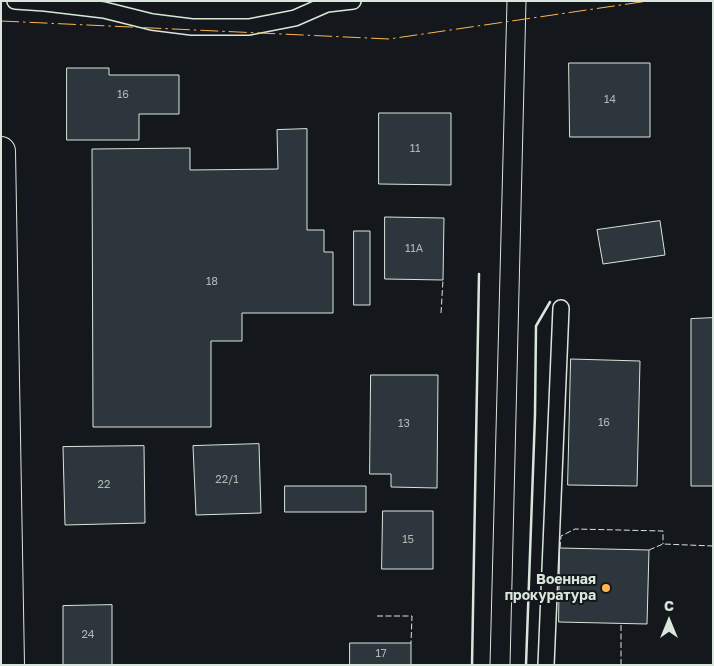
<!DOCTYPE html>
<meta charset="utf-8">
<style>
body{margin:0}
#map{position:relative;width:714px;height:666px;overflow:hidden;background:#14181c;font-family:"Golos Text",sans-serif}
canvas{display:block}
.frame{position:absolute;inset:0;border:2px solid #d8e6dc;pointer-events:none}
.north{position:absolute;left:644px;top:596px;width:50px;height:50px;-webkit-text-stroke:4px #14181c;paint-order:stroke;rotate:0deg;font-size:14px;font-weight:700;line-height:20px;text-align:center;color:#d8e6dc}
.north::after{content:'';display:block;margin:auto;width:18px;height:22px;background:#d8e6dc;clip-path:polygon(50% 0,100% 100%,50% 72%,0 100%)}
</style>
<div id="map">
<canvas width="714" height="666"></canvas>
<div class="frame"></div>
<div class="north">С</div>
</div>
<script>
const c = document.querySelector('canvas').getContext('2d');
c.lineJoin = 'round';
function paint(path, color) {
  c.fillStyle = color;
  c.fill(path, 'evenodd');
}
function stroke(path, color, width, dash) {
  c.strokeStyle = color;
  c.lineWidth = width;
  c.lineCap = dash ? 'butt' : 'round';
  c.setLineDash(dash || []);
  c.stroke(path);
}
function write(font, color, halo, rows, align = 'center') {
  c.font = font + ' "Golos Text",sans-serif';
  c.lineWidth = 4;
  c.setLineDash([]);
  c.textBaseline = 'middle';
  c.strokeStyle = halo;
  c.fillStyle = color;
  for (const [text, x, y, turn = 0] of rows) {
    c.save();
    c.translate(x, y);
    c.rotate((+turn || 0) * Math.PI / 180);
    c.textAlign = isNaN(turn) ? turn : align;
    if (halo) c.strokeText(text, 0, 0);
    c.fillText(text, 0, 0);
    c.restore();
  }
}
const building = new Path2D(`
 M569,63h81v74h-80z
 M67,68h42v7h70v39h-40v26h-72z
 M379,113h72v72l-72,-1z
 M307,129v101h17v22h9v61h-91v28h-31v86h-118l-1,-278 98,-1v22l88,-1 -1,-39z
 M385,217l59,1 -1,62 -58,-1z
 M660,221l5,34 -62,9 -6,-34z
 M354,231h16v74h-16z
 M713,318v168h-22v-167z
 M571,359l69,2 -3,125 -69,-1z
 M371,375h67l-1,113 -46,-1v-13h-21z
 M259,444l2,69 -65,2 -3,-69z
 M144,446l1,77 -80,2 -2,-78z
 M285,486h81v26h-81z
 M383,511h50v58h-51z
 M560,548l89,2 -2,74 -88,-2z
 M112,605v60h-49v-59z
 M350,643h61v22h-61z`);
const lane = new Path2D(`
 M15,1l30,2 59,7 48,12 40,5h57l46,-9 32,-14 26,-3
 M546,665l15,-357`);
const secondary = new Path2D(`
 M1,151l9,514`);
const tram = new Path2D(`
 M490,665l17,-664
 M510,665l16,-664`);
const fence = new Path2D(`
 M441,313l2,-33
 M560,548l1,-12 14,-7 88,2v13
 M649,550l14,-6 50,2
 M377,616h35l-1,27
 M621,665v-42`);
const wall = new Path2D(`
 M472,665l7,-391
 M526,665l9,-250 1,-89 14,-24`);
const power = new Path2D(`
 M1,21l388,18 259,-38`);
const markers = [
 [606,588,5,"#ffb74d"]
];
const numberNames = [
 ["16",123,95],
 ["14",610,100],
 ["11",415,149],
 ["11А",414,249],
 ["18",212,282],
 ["16",604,423],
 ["13",404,424],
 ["22/1",227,480],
 ["22",104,485],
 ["15",408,540],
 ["24",88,635],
 ["17",381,654]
];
const poiNames = [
 ["Военная",596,580],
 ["прокуратура",596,596]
];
paint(building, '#2c363c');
stroke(building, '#d8e6dc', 1);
stroke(lane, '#d8e6dc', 18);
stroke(secondary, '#d8e6dc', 30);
stroke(lane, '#14181c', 15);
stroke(secondary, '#14181c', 28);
stroke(tram, '#d8e6dc', 1);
stroke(fence, '#d8e6dc', 1, [6, 2.5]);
stroke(wall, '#d8e6dc', 2.5);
stroke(power, '#ffb74d', 1, [18, 4, 2.5, 4]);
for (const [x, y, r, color] of markers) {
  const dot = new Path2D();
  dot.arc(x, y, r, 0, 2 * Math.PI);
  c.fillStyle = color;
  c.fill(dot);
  stroke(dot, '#14181c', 2);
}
write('11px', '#adbab4', null, numberNames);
write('bold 14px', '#d8e6dc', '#14181c', poiNames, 'right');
</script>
